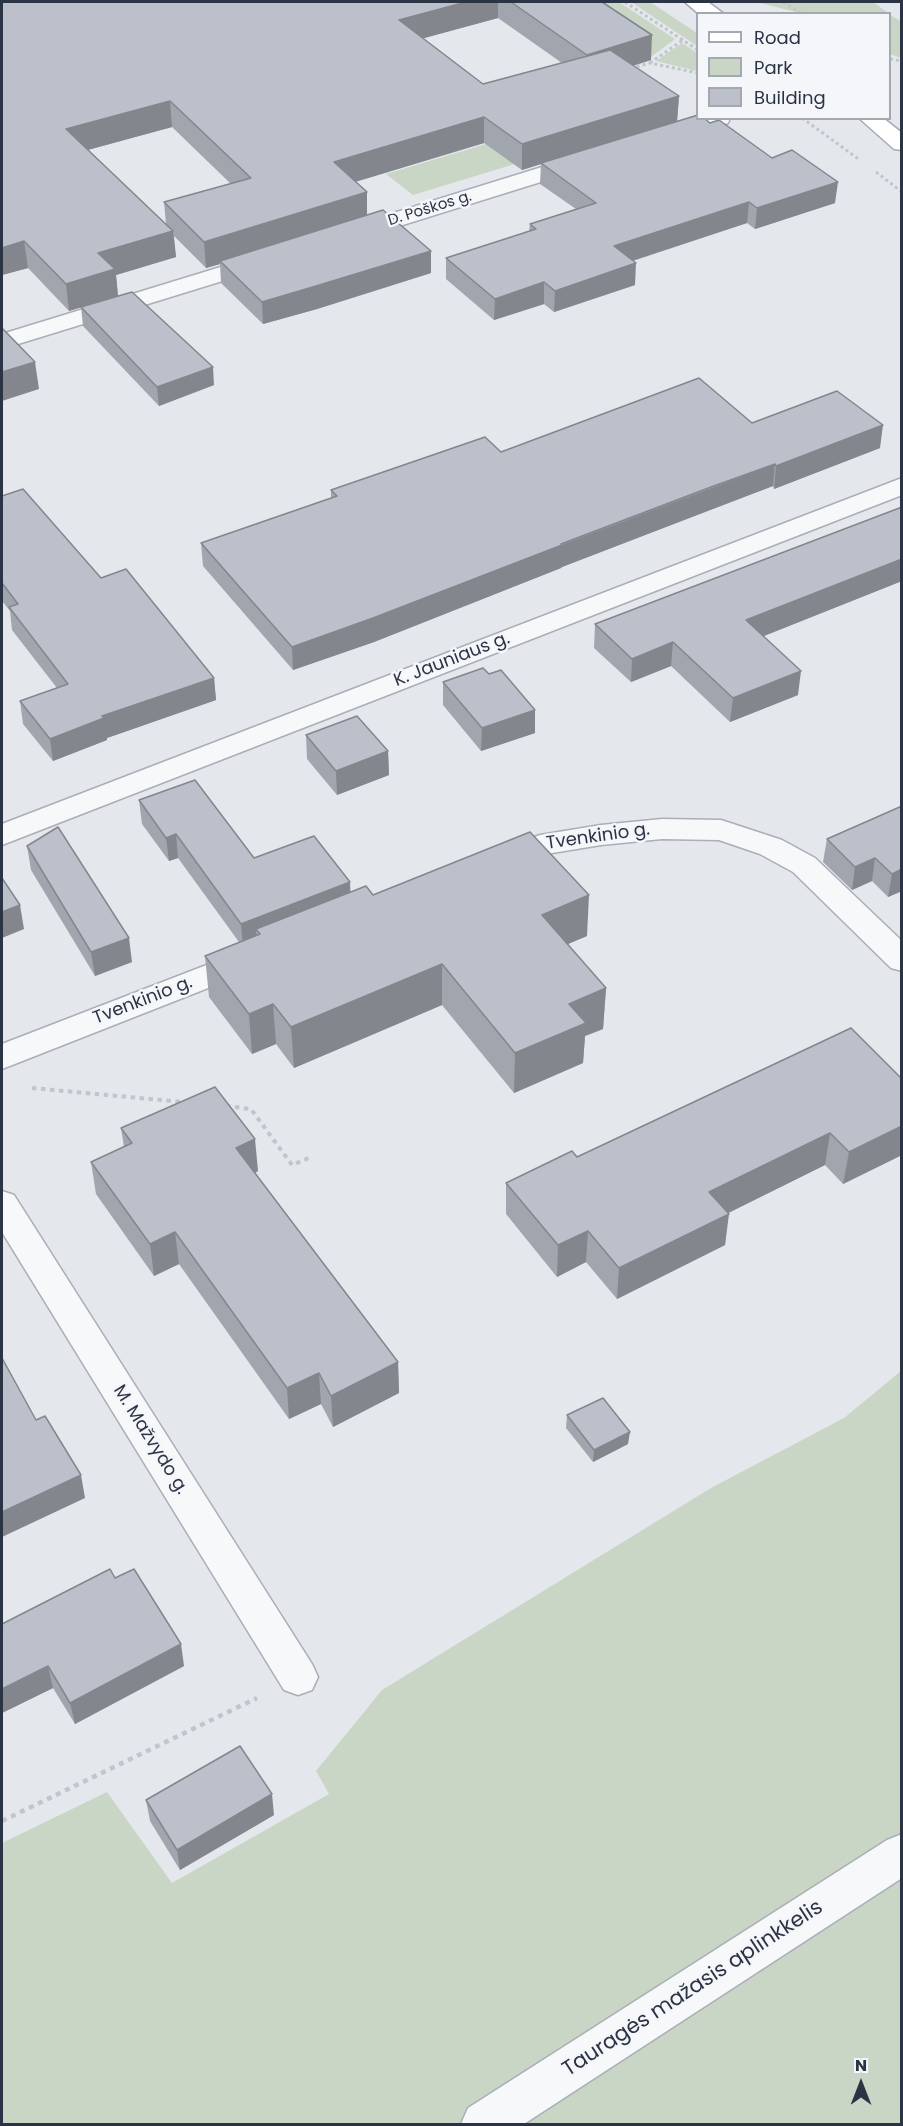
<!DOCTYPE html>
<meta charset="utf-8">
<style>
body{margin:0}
#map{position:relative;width:903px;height:2126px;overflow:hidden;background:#e4e7ec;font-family:Poppins,sans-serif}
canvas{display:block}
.frame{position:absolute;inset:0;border:3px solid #2b3445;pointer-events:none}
.legend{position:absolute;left:696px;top:12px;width:195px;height:108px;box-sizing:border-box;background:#f4f6f9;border:2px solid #a4a8b1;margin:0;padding:8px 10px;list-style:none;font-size:18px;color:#2b3445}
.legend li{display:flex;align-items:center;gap:12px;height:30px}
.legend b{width:30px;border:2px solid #a4a8b1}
.north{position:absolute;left:831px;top:2054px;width:60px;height:60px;-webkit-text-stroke:4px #f4f6f9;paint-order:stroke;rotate:0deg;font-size:16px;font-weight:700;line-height:24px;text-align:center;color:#2b3445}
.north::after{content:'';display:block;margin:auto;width:21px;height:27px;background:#2b3445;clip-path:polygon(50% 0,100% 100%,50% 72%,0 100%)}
</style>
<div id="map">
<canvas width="903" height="2126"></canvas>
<div class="frame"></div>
<ul class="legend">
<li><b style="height:8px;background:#fff"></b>Road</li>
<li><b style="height:16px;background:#c9d6c5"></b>Park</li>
<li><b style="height:16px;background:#bbc0ca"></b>Building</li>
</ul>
<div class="north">N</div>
</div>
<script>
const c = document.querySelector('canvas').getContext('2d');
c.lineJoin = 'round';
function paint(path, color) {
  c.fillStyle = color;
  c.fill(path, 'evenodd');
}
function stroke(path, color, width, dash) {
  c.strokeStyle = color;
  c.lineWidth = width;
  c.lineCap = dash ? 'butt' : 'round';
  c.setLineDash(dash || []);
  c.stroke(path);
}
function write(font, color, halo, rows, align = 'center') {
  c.font = font + ' Poppins,sans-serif';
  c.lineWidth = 5;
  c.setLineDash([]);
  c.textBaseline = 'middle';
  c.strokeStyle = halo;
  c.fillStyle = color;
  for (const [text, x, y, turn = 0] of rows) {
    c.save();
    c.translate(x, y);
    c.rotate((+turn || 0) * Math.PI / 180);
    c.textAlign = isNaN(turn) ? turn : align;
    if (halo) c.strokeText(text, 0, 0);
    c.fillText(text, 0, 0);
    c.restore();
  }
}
const green = new Path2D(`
 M569,2h50l56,37 -24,18z
 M631,2h19l47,31v13z
 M756,2h117l15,11h-88z
 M890,15l11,6v37l-11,-4z
 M682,43l15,10v18l-41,-10z
 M526,132l28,20 -141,43 -27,-21z
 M901,1371v753h-899v-281l105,-51 65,91 157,-89 -13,-23 66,-81 329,-202 133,-70z`);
const pathFar2 = new Path2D(`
 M625,2l73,48
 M783,2l20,12
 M890,59l12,2
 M650,63l33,-23
 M631,68l19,-5 48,10
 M802,118l58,42
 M876,172l26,20`);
const pathFar1 = new Path2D(`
 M32,1088l151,14
 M226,1106l25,3 41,56 19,-8`);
const path = new Path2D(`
 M2,1821l255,-123`);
const street = new Path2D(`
 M698,118h32l-2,5 -63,20 -8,-2 -3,-5 3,-5z
 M584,154l8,2 3,5 -3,5 -231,72 -8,2 -8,-2 -4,-5 4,-5z
 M263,254l8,2 4,5 -4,5 -269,83v-15z
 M902,478v17l-900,350v-21z
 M662,819l59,1 61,20 33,18 87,83v30l-11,-3 -98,-96 -33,-18 -41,-14 -57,-1 -61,6 -55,9 -46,17 -11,-3 -4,-7 4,-7 51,-19 61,-10z
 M248,949l11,3 5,8 -5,8 -257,101v-25z
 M2,1191l12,4 298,469 6,13 -6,13 -14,5 -14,-5 -282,-458z
 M902,1834v44l-378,246h-63l7,-16 419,-268z`);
const primary = new Path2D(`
 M685,2h23l16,12h-25z
 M859,118h24l19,15v17l-8,-1z`);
const wall = new Path2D(`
 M2,2h600l49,58 -18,6 46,30 -2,25 158,82 -80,26 -8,-6 -114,38 2,24 -81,27 -10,-8 -50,16 -48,-41v-21l83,-27 1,-7 46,-15 -36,-25 1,-20 -19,6 -38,-27 -129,39 12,10v23l64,36v22l-114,36 -54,15 -42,-41 -1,-19 -14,4 -32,-32 2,21 -60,18 2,21 -49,15 -41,-43 -26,7zM498,18l64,45 -79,21 -60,-46zM172,127l59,57 -67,18 2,22 -78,-74z
 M81,307l133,78 -55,21 -76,-80z
 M752,423l128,25 -106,41 -1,-3 -64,24 -147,57 -1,1 -187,74 -81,28 -90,-104 -2,-23 130,-45v-8l170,-38z
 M2,496l99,82 113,100 2,22 -109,38v2l-54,21 -30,-37 -3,-23 37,-13 -45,-58 -2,-19 -8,-10z
 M902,507v74l-139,55 35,59 -68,27 -59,-56 -40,16 -37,-34 1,-24z
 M443,682l92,51 -54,18 -38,-46z
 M306,735l82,16 1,24 -52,20 -30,-36z
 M139,800l115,58 96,35 23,2 214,41 -20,8 39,44 -3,41 -18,7 -2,27 -69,30 -72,-88 -148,63 -18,-24 -24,10 -43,-57 -4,-41 34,-14 -61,-84 -9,3 -27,-37z
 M902,806v85l-14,6 -16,-16 -20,9 -29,-28 4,-23z
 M27,846l105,116 -37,14 -64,-106z
 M902,1079v76l-59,29 -18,-19 -97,48 -3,32 -108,54 -31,-37 -29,15 -51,-63v-31l71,-26z
 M121,1128l137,43 -3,2 143,189 1,31 -66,34 -12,-23 -32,15 -110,-155 -25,12 -58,-82 -5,-32 33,-15z
 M567,1415l61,29 -35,18 -27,-34z
 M115,1578l69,88 -109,58 -22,-36 -51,25v-89z
 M146,1800l128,15 -94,55 -30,-49z`);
const shadedWall = new Path2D(`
 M466,2h32v16l-99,27v-25z
 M652,35l-1,25 -65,20 1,-25z
 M679,96l-2,26 -136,41v1l-19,6v-26z
 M170,101l2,26 -103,28 -3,-26z
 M484,117v26l-149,45 -1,-26z
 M838,182l-3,21 -80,26 2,-21z
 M367,192v26l-147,43v3l-14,4 -2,-26z
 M749,202l-2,21 -134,44 1,-21z
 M173,231l3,26 -60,18 2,21 -49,15 -3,-27 32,-31z
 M24,241l4,27 -26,7v-27z
 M431,251v22l-114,36 -54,15 -1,-22z
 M636,263l-1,22 -81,27 1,-21z
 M544,282v22l-50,16 1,-21z
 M35,362l4,27 -37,12v-29z
 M213,367l1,18 -55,21 -2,-19z
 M883,425l-3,23 -106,41 2,-23z
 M775,464l-2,22 -211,81 -1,1 -187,74 -81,28 -1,-23z
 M902,559v22l-158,63 2,-24z
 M673,642l-2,24 -40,16 1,-23z
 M801,671l-3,24 -68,27 3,-24z
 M214,678l2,22 -109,38v2l-54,21 -3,-22 52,-23z
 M535,710v23l-54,18 1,-23z
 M388,751l1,24 -52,20 -1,-24z
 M176,834l2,24 -9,3 -3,-23z
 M875,858l-3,23 -20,9 3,-23z
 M902,869v22l-14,6 4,-23z
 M350,882l1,23 -95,24 1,13 -14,5 -2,-23z
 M589,895l-2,41 -47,20 2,-41z
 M20,905l4,24 -22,9v-26z
 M129,938l3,24 -37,14 -4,-24z
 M442,964v41l-148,63 -3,-41z
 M606,988l-3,41 -18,7 -2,27 -69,30 1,-40 54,-49z
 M273,1004l3,40 -24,10 -3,-40z
 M902,1126v29l-59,29 6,-32z
 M830,1133l-5,32 -119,59 3,-32z
 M255,1139l3,32 -19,9 -3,-32z
 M729,1214l-4,31 -108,54 2,-31z
 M588,1231l-2,31 -29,15 1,-32z
 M175,1232l4,32 -25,12 -4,-32z
 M398,1362l1,31 -66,34 -2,-31z
 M319,1373l2,31 -32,15 -2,-31z
 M630,1432l-2,12 -35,18 1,-12z
 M81,1475l4,23 -83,39v-25z
 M181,1644l3,22 -109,58 -5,-21z
 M48,1666l5,22 -51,25v-24z
 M272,1794l2,21 -94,55 -3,-20z`);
const building = new Path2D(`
 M2,2h464l-67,18 84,64 127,-34 69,46 -157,48 -38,-27 -150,45 33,30 -163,50 -40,-40 87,-24 -81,-77 -104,28 107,102 -75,22 17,16 -49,15 -42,-43 -22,7z
 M511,2h91l50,33 -65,20z
 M698,115v3h6l6,5 9,-3 53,38 20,-8 46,32 -81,26 -8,-6 -135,44 22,17 -81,28 -11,-9 -49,17 -49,-41 90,-29 -6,-5 66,-21 -55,-40z
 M383,210l48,41 -115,35 -54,16 -42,-41z
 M132,292l81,75 -56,20 -76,-80z
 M2,328l33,34 -33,10z
 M699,378l53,45 85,-32 46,34 -107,41 -1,-2 -64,23 -150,57 1,1 -189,73 -81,29 -91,-104 136,-47 -6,-6 154,-53 16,15z
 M23,489l78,89 25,-9 88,109 -112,38 2,2 -54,21 -30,-38 48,-17 -59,-77 9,-3 -16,-21v-87z
 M902,507v52l-156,61 55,51 -68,27 -60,-56 -41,17 -37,-35z
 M483,668l6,6 12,-4 34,40 -53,18 -39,-46z
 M357,716l31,35 -52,20 -30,-36z
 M195,780l59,78 60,-22 36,46 -109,42 -65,-90 -10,4 -27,-38z
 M902,806v63l-10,5 -17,-16 -20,9 -28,-28z
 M58,827l71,111 -38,14 -64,-106z
 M530,832l59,63 -47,20 64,73 -37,16 17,19 -71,30 -73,-89 -151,63 -18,-23 -24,10 -44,-58 55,-22 -4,-5 110,-43 7,9z
 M2,878l18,27 -18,7z
 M851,1028l51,51v47l-53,26 -19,-19 -121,59 20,22 -110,54 -31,-37 -30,14 -52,-62 66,-32 5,6z
 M215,1087l40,52 -19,9 162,214 -67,34 -12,-23 -32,15 -112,-156 -25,12 -59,-82 41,-19 -11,-15z
 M2,1358l34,62 9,-4 36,59 -79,37z
 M603,1398l27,34 -36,18 -27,-35z
 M110,1569l5,9 19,-9 47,75 -111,59 -22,-37 -46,23v-65z
 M240,1746l32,48 -95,56 -31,-50z`);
const farStreetnames = [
 ["D. Poškos g.",430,209,-17]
];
const streetNames = [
 ["K. Jauniaus g.",452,660,-21],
 ["Tvenkinio g.",598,837,-8],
 ["Tvenkinio g.",143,1001,-21],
 ["M. Mažvydo g.",150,1440,58]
];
const nearStreetnames = [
 ["Tauragės mažasis aplinkkelis",693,1989,-33]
];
paint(green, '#c9d6c5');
stroke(street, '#a9aeb7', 3);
stroke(primary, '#a3abb8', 3);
stroke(pathFar2, '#c2c5cb', 3, [3, 3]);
stroke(pathFar1, '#c2c5cb', 4, [4.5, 4.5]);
stroke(path, '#c2c5cb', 4.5, [5, 5]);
paint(street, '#f7f8fa');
paint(primary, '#fff');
paint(wall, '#a1a5ae');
paint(shadedWall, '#83868d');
paint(building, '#bbc0ca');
stroke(building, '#83868d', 1.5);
write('15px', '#2b3445', '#f4f6f9', farStreetnames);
write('18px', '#2b3445', '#f4f6f9', streetNames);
write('21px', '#2b3445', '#f4f6f9', nearStreetnames);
</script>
